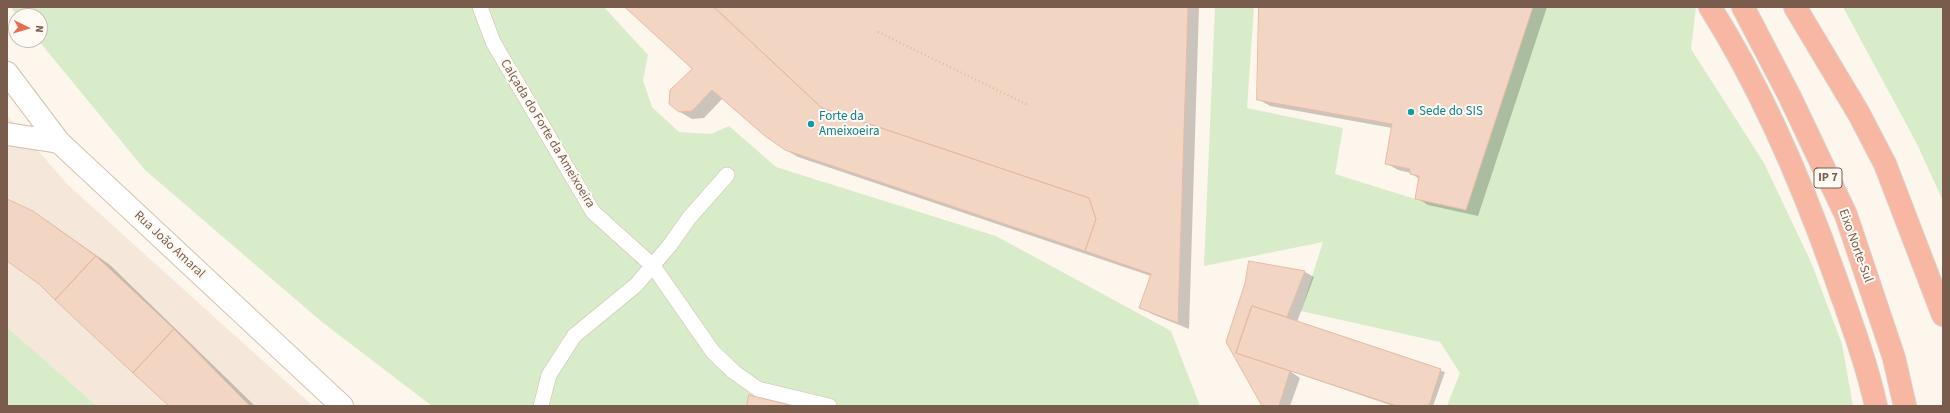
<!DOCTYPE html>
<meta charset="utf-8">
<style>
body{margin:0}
#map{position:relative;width:1950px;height:413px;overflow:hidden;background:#fdf6ec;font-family:"Source Sans 3",sans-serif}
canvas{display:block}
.frame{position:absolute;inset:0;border:8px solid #7a5c4d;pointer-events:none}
.north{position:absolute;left:8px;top:8px;width:40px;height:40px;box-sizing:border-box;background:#fffaf3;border:1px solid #cabbb1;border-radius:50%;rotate:95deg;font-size:11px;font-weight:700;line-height:16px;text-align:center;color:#7a5c4d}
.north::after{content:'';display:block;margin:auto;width:14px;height:18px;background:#e76f51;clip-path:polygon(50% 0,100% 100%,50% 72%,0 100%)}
</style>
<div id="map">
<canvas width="1950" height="413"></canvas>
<div class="frame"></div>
<div class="north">N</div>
</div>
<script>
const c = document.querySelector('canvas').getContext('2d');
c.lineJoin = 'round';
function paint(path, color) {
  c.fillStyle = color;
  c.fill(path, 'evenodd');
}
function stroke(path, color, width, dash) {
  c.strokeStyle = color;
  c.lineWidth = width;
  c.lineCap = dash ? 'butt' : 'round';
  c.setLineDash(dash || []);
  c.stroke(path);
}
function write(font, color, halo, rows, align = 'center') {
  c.font = font + ' "Source Sans 3",sans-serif';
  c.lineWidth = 4;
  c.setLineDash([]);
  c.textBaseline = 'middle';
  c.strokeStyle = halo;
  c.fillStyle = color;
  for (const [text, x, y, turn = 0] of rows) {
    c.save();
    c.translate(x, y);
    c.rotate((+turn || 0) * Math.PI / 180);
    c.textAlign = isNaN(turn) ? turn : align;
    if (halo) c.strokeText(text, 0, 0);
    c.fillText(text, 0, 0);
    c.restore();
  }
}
const residential = new Path2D(`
 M7,115l61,70 245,221h-216l-90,-79z`);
const green = new Path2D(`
 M10,7h594l44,48 -5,25 9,27 27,25 32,2 18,-8 47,41 220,69 175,95 29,75h-407l-44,-11 -2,11h-315l-110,-84 -177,-152 -107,-130h2v-24h-22z
 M1215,7h39l-7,101 96,20 -8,46 80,25 51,11 67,-203h163l-5,42 73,114 47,99 31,82 11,62h-406l13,-33 -20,-31 -139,-31 22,-69 -119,24z
 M1843,7h100v194l-26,-57z
 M7,327l90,79h-90z`);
const shadow = new Path2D(`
 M627,7h572l-10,322 -37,-15 -12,-7 11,-31 -353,-119 -12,-7 -63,-52 -19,20 -12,1 -12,-7 14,-43z
 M1260,7h287l-69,209 -50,-11 -11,-7 2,-19 -8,-6 -13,-3 -12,-7 6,-35 -122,-22 -12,-7z
 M7,200l39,20 64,45 145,141h-84l-131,-123 -33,-23z
 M1305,272l9,5 -17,45 148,50 -12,34h-40l-103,-35 10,7 -10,28h-27l-36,-64 19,-59z`);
const building = new Path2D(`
 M625,7h89l108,101 267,90 7,21 -11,32 -300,-101 -20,-14 -53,-46 -20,21 -13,1 -10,-8 1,-14 22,-21z
 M714,7h474l-10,316 -39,-15 12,-34 -66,-23 11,-32 -7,-21 -267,-90z
 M1259,7h274l-67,203 -51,-11 4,-23 -9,-2v-5l-25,-5 7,-40 -135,-24z
 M7,199l26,12 63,45 -41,44 -16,-16 -32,-23z
 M96,256l78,73 -41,44 -78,-73z
 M1249,261l56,10 -18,46 -35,-11 -16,47 54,18 -11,35h-17l-36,-64 19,-59z
 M1252,306l189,63 -12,37h-32l-161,-53z
 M174,329l76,77h-81l-36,-33z
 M749,395l44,11h-46z`);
const path = new Path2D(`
 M878,32l150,73`);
const lane = new Path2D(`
 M480,7l13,35 100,170 60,54 60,86 21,20 24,17 71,17
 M541,406l8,-31 25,-39 62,-51 34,-40 19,-27 38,-43`);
const street = new Path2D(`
 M7,134l52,8`);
const secondary = new Path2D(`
 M7,73l52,69 283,264`);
const highway = new Path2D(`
 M1710,7c53,84 92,176 125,269 15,43 31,85 41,130
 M1743,7l47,90 56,118 48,143 11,48
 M1795,7l64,107 26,50 58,151`);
const markers = [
 [1411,112,4,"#0f9aa8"],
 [811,124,4,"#0f9aa8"]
];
const shields = [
 [1828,178,28]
];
const shieldNames = [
 ["IP 7",1828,178]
];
const cultureNames = [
 ["Sede do SIS",1419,112],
 ["Forte da",819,117],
 ["Ameixoeira",819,132]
];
const streetNames = [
 ["Calçada do Forte da Ameixoeira",547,134,59],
 ["Rua João Amaral",169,245,43],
 ["Eixo Norte-Sul",1855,246,70]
];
paint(residential, '#f5e8da');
paint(green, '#d8ecc9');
paint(shadow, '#0003');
paint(building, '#f3d5c3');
stroke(building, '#e6bba3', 1);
stroke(lane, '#d1beb0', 16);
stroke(street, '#d1beb0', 24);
stroke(secondary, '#d6c0b0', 24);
stroke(highway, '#dad1cd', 24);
stroke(path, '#d9b8a5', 2.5, [1, 3]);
stroke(lane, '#fff', 15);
stroke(street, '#fff', 22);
stroke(secondary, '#fff', 22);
stroke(highway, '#f7b7a3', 22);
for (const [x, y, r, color] of markers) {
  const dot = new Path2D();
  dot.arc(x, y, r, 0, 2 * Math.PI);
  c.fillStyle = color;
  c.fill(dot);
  stroke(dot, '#fffaf3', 1.5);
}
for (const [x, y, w] of shields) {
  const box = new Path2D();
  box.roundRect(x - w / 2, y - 10, w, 20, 3);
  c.fillStyle = '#fffaf3';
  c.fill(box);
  stroke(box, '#7a5c4d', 1);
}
write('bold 12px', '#7a5c4d', null, shieldNames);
write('13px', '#0d838f', '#fffaf3', cultureNames, 'left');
write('13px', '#7a5c4d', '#fffaf3', streetNames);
</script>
